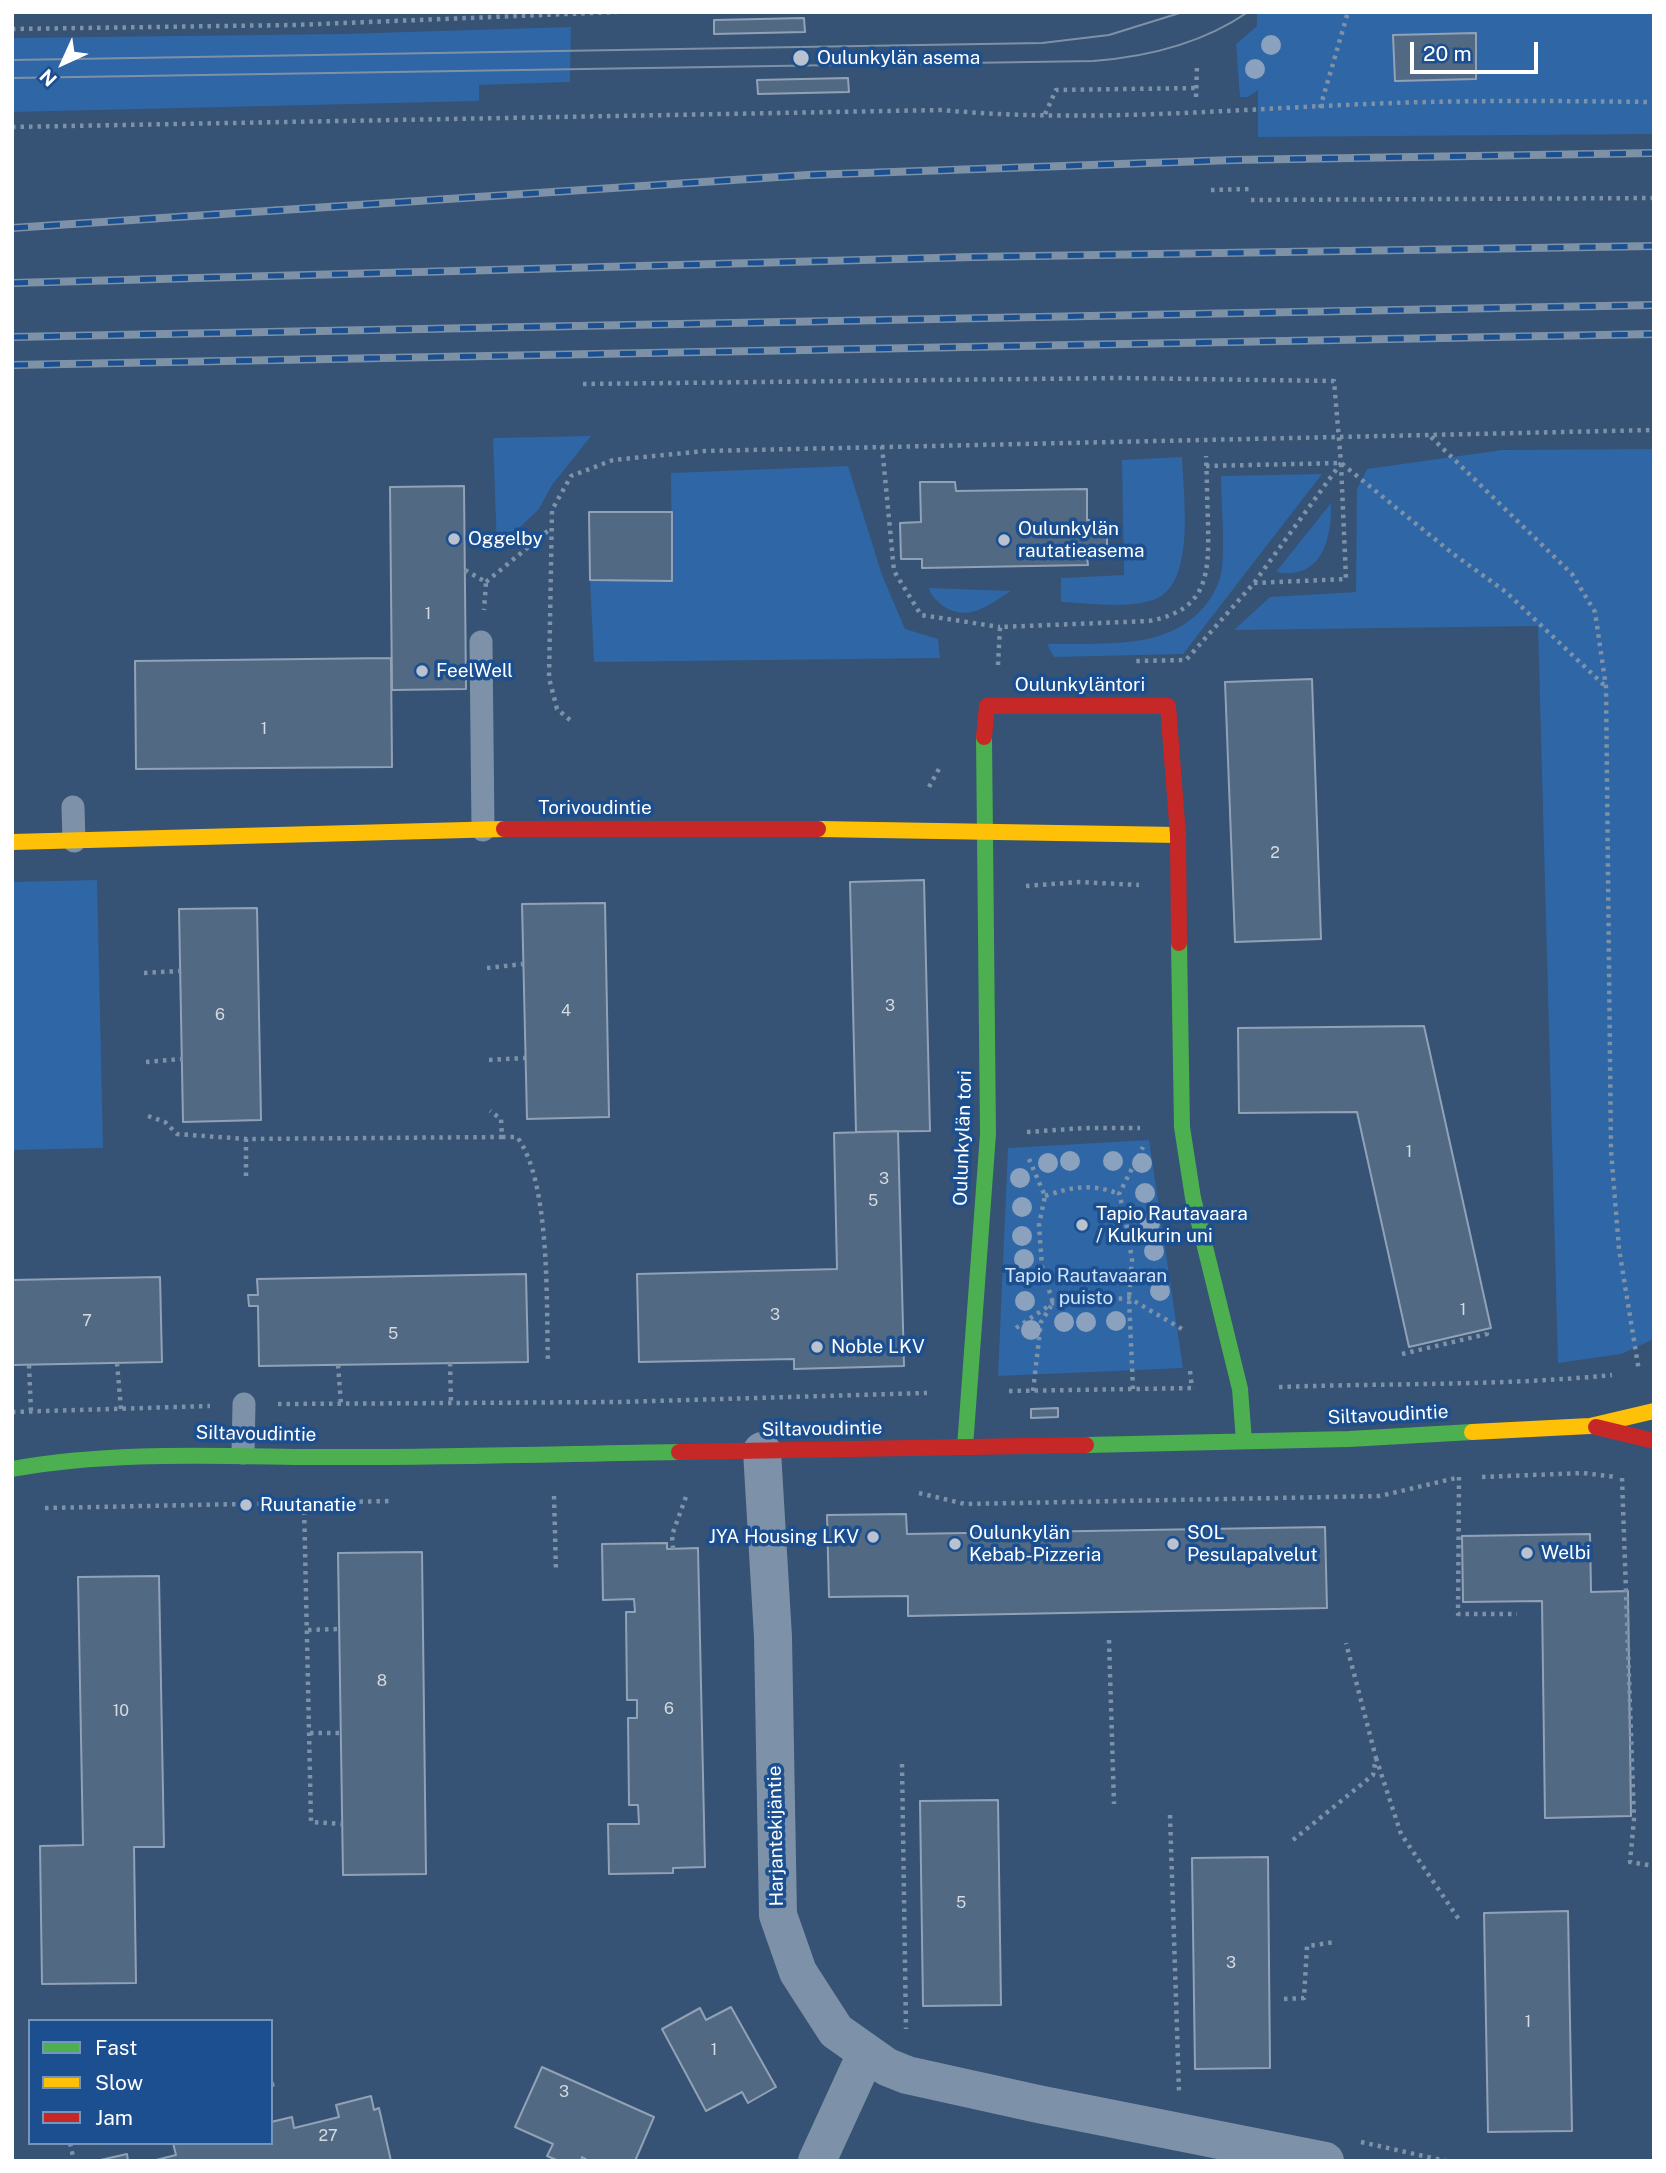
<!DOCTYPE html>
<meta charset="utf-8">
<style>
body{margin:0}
#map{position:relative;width:1666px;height:2173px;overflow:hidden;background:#365274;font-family:"Public Sans",sans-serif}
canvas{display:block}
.frame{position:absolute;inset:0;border:14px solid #fff;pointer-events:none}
.legend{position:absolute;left:28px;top:2019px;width:245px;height:126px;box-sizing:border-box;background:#1b4f8f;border:2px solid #7695bc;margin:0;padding:9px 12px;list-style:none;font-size:21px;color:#fff}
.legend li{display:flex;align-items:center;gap:14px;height:35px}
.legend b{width:35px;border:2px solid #7695bc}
.north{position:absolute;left:28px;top:28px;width:70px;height:70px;-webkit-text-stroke:5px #1b4f8f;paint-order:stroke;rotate:225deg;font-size:19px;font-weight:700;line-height:28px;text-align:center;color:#fff}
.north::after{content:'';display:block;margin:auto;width:24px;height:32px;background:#fff;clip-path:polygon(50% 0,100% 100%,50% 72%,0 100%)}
.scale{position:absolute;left:1410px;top:42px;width:128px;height:32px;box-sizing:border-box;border:4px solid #fff;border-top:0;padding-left:9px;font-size:21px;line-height:24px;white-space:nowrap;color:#fff;-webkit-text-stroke:5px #1b4f8f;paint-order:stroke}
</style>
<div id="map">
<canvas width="1666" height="2173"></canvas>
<div class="frame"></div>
<ul class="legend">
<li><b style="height:9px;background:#4caf50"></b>Fast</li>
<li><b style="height:9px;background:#ffc107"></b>Slow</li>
<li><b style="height:9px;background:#c62828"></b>Jam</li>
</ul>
<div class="north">N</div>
<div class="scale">20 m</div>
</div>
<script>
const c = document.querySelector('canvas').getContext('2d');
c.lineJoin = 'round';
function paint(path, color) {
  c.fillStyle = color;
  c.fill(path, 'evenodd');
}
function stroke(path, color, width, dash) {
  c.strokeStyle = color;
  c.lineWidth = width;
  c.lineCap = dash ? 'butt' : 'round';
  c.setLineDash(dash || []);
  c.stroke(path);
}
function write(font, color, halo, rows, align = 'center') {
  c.font = font + ' "Public Sans",sans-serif';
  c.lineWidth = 7;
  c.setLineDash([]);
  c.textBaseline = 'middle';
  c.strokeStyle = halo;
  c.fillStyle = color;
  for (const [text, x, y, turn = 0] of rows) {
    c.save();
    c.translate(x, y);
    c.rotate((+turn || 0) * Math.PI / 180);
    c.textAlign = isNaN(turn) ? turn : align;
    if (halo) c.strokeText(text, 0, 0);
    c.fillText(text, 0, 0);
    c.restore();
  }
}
const green = new Path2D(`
 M1257,12h397v122l-396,3v-47l-10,7h-8l-4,-53 21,-18z
 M571,27l-1,55 -91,3v16l-467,11v-74l330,-4z
 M591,436l-39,49 -13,24 -42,40 -4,-111z
 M1654,449v890l-33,15 -63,9 -20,-737 -304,4 36,-33 86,-5 1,-103 10,-20 135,-19z
 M1182,457c1,37 15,129 -29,143 -27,9 -64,3 -92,2v-24l63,-3 -2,-115z
 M848,466l34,109 23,54 33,10 2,19 -346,4 -4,-82 82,1 -1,-108z
 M1322,474l-139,180 -129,3 -7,-13c54,-2 118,8 157,-37 9,-11 16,-24 18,-39 3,-29 -1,-62 -1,-92z
 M1331,503c1,35 -9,78 -55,69z
 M929,588l82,3c-21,13 -42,32 -68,15 -6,-5 -12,-10 -14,-18z
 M97,880l6,268 -91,2v-268z
 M1149,1140l34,228 -185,8 10,-228z`);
const building = new Path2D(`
 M804,18l1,14 -91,2v-14z
 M1476,33v46l-81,2 -2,-46z
 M848,78l1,14 -91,2 -1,-14z
 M920,482h35l1,9 131,-2v31h20v37h-20l1,8 -166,3v-9h-21l-1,-36 21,-1z
 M464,486l2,203 -74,1 -2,-203z
 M589,512h83v69l-82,-1z
 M391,658l1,109 -256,2 -1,-108z
 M1312,679l9,260 -86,3 -10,-260z
 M924,880l6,251 -74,1 -6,-250z
 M605,903l4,214 -82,2 -5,-215z
 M257,908l4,212 -78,2 -4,-213z
 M1424,1026l67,302 -82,19 -52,-235 -118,1 -1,-85z
 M898,1131l6,235 -110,3v-10l-155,3 -2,-88 200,-5 -3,-136z
 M526,1274l2,88 -269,4 -1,-60h-9l-1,-11h10l-1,-16z
 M160,1277l2,85 -150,3v-85z
 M1058,1408v9l-27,1v-9z
 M906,1514l1,20 418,-7 2,81 -419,8v-20l-79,1 -2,-82z
 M1590,1534l1,58 37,-1 3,225 -86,2 -3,-217 -79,1 -1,-66z
 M667,1543v6l31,-1 7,319 -32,1v5l-64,1 -1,-50h31l-1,-19h-9l-1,-87h9v-18h-10l-1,-88h9l-1,-13 -31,1 -1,-56z
 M422,1552l4,322 -83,1 -5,-322z
 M159,1576l5,271h-30l2,136 -94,1 -2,-138 43,-1 -5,-268z
 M998,1800l3,205 -78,1 -3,-205z
 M1268,1857l2,211 -75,1 -3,-211z
 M1568,1911l4,220 -84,1 -4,-219z
 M731,2007l45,80 -28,16 -6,-11 -36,19 -44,-82 38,-21 6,12z
 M542,2067l112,50 -19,44h-46l-7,-4 -1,4h-22l-12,-5 6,-12 -38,-17z
 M371,2096l3,14 5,-2 12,53h-239l24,-6 -3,-12h98v-21l21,-5 2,11 45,-11 -3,-12z
 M127,2154l1,7h-32z`);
const path = new Path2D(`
 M12,29l282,-4 323,-13
 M1196,97l1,-31
 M1320,108l28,-96
 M1045,114l11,-24 140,-2
 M12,127l930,-17c150,14 301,-2 451,-7 87,-3 174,-2 261,-1
 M1211,190l39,-1
 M1251,200l403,-2
 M583,384l536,-6 215,3 7,82 -87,120 -68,77 -50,1
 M1431,437l141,137 23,38 11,75 5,464 8,98 20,122
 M882,446l12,125 27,44 79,12
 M1206,466l135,-3 111,90 54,39 100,95
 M465,570l21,12 -2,28
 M486,582l64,-53
 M1254,583l92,-4 -5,-115
 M998,665l2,-38 149,-6c60,-11 60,-48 59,-99 -1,-22 -1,-44 -2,-66
 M570,720l-13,-11 -8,-31 3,-168 19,-34 42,-16 92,-9 949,-21
 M929,787l11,-20
 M1026,886l53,-4 60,3
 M487,968l36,-4
 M144,973l36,-2
 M489,1060l36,-2
 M146,1062l36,-3
 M148,1116l17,6 12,12 69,5 256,-2 -1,-18 -11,-8
 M1027,1132l58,-4h55
 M502,1137h15c34,45 29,168 31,226
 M1029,1159l16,37 -6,29 3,42 11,36 -12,19 -8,69
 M246,1176v-37
 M1045,1196c26,-9 47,-13 74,-2
 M1016,1328l37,-25 76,-5 53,31
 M1402,1354l85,-20 -1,-5
 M117,1363l4,46
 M450,1363l1,40
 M29,1365l2,46
 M338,1365l3,39
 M1190,1371l2,17
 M1279,1387c111,-4 223,-1 333,-12
 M1133,1389l-4,-91 3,-38 -7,-45 -6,-21 24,-47
 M1009,1391l187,-3
 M278,1404l341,-2 308,-9
 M12,1412l198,-6
 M1459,1477l-1,137h59
 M1482,1477l101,-4 33,4
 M1622,1478l12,341 -4,43 24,4
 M919,1493l46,11 415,-8 76,-18
 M554,1496l2,75
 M304,1503l7,319 31,2
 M45,1508l348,-7
 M673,1549l-1,-14 15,-41
 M308,1630l31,-1
 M1109,1640l5,164
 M310,1733h31
 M1376,1758l25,76 59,87
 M902,1764l4,265
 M1170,1815l9,276
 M1293,1840l80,-65 3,-17 -30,-115
 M1284,1999l20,-1 3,-52 29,-4
 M271,2085l4,-1
 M1361,2142l85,19
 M70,2143l4,18`);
const lane = new Path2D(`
 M481,642l2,188
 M73,807l1,34
 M243,1453l1,-49`);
const street = new Path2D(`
 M762,1451l11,186 5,278 20,57 38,59 51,36 20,8 131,29 287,57
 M817,2161l49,-107`);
const fast = new Path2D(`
 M1179,943l3,184 11,71 47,191 4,52
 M1086,1445l263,-6 123,-7
 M965,1447l23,-313 -4,-397
 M12,1469c99,-18 201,-13 301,-12 122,1 244,-3 366,-5`);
const slow = new Path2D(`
 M818,829l360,6
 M12,842l492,-13
 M1472,1432l118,-6 64,-15`);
const jam = new Path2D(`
 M984,737l3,-31h181l10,129 1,108
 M504,829h314
 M1596,1427l58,14
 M679,1452l407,-7`);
const tram = new Path2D(`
 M12,60l1030,-17 67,-8 74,-23
 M12,78l1081,-17c53,-4 110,-18 155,-49`);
const rail = new Path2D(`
 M12,228l796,-53 425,-15 421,-7
 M12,283l961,-26 681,-11
 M12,337l1642,-32
 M12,365l1642,-31`);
const trees = [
 [1271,45],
 [1255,69],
 [1070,1161],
 [1113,1161],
 [1048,1163],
 [1142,1163],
 [1020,1178],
 [1145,1193],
 [1022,1207],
 [1150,1223],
 [1022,1236],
 [1154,1251],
 [1024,1259],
 [1160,1291],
 [1025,1301],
 [1116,1321],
 [1064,1322],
 [1086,1322],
 [1031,1330]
];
const markers = [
 [801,58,9,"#b9c2ce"],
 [454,539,7,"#b9c2ce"],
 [1004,540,7,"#b9c2ce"],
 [422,671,7,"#b9c2ce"],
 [1082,1225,7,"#b9c2ce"],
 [817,1347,7,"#b9c2ce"],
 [246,1505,7,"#b9c2ce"],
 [873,1537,7,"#b9c2ce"],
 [955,1544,7,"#b9c2ce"],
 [1173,1544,7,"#b9c2ce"],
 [1527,1553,7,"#b9c2ce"]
];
const numberNames = [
 ["1",428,614],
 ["1",264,729],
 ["2",1275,853],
 ["3",890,1006],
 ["4",566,1011],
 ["6",220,1015],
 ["1",1409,1152],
 ["3",884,1179],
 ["5",873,1201],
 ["1",1463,1310],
 ["3",775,1315],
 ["7",87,1321],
 ["5",393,1334],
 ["8",382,1681],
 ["6",669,1709],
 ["10",121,1711],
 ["5",961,1903],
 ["3",1231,1963],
 ["1",1528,2022],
 ["1",714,2050],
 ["3",564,2092],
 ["27",328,2136]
];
const poiNames = [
 ["Oulunkylän asema",817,58],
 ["Oulunkylän",1018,529],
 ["rautatieasema",1018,551],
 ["Oggelby",468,539],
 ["FeelWell",436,671],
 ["Tapio Rautavaara",1096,1214],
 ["/ Kulkurin uni",1096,1236],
 ["Noble LKV",831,1347],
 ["Ruutanatie",260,1505],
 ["Oulunkylän",969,1533],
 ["Kebab-Pizzeria",969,1555],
 ["SOL",1187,1533],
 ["Pesulapalvelut",1187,1555],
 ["JYA Housing LKV",859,1537,"right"],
 ["Welbi",1541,1553]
];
const streetNames = [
 ["Oulunkyläntori",1080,685],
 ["Torivoudintie",595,808],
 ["Oulunkylän tori",963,1138,-88],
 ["Siltavoudintie",1388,1415,-3],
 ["Siltavoudintie",822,1429,-1],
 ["Siltavoudintie",256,1434,1],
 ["Harjantekijäntie",776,1836,-91]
];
const parkNames = [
 ["Tapio Rautavaaran",1086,1276],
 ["puisto",1086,1298]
];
paint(green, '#2f66a5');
paint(building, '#526984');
stroke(building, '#92a2b6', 2);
stroke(path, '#7d92a8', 4.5, [3.5, 5]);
stroke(lane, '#7d92a8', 23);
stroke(street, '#7d92a8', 38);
stroke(fast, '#4caf50', 16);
stroke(slow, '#ffc107', 16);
stroke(jam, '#c62828', 16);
stroke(tram, '#7e92a7', 2);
stroke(rail, '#7e92a7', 8);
stroke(rail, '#1b4f8f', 5, [16]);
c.fillStyle = '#8aa2be';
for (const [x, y] of trees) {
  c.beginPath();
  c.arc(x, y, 10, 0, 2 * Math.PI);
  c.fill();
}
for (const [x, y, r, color] of markers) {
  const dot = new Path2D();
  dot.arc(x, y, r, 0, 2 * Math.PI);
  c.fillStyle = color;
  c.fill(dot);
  stroke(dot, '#1b4f8f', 2.5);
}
write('16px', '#d4dae0', null, numberNames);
write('19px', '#fff', '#1b4f8f', poiNames, 'left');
write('19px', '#fff', '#1b4f8f', streetNames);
write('19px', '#cfe3fa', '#1b4f8f', parkNames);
</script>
